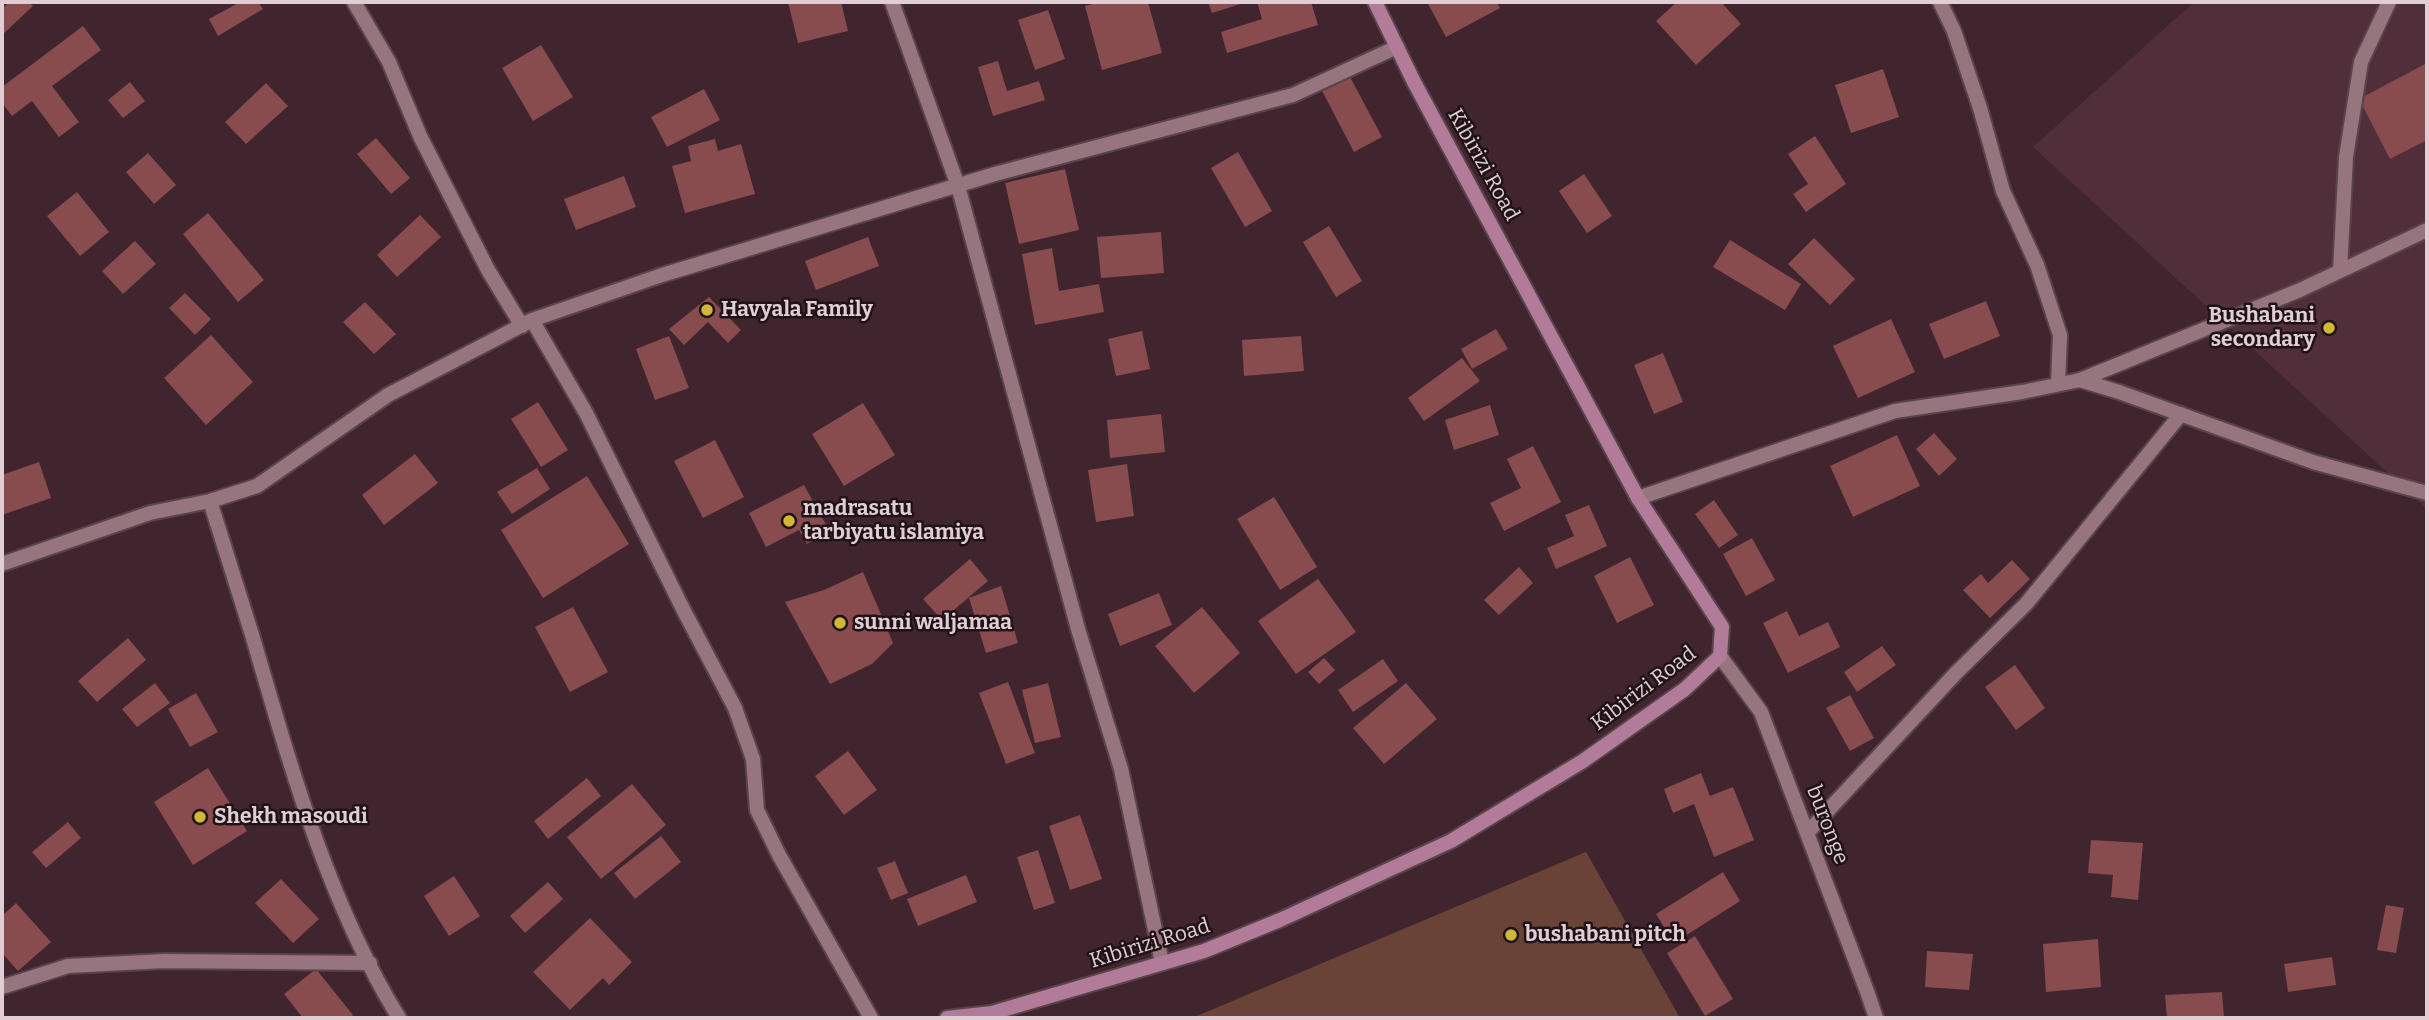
<!DOCTYPE html>
<style>
body{margin:0}
#map{position:relative;width:2429px;height:1020px;overflow:hidden;background:#40252f;font-family:Bitter,serif}
canvas{display:block}
.frame{position:absolute;inset:0;border:4px solid #e1ced4;pointer-events:none}
</style>
<div id="map">
<canvas width="2429" height="1020"></canvas>
<div class="frame"></div>
</div>
<script>
const c = document.querySelector('canvas').getContext('2d');
c.lineJoin = 'round';
function paint(path, color) {
  c.fillStyle = color;
  c.fill(path, 'evenodd');
}
function stroke(path, color, width, dash) {
  c.strokeStyle = color;
  c.lineWidth = width;
  c.lineCap = dash ? 'butt' : 'round';
  c.setLineDash(dash || []);
  c.stroke(path);
}
function write(font, color, halo, rows, align = 'center') {
  c.font = font + ' Bitter,serif';
  c.lineWidth = 5;
  c.setLineDash([]);
  c.textBaseline = 'middle';
  c.strokeStyle = halo;
  c.fillStyle = color;
  for (const [text, x, y, turn = 0] of rows) {
    c.save();
    c.translate(x, y);
    c.rotate((+turn || 0) * Math.PI / 180);
    c.textAlign = isNaN(turn) ? turn : align;
    if (halo) c.strokeText(text, 0, 0);
    c.fillText(text, 0, 0);
    c.restore();
  }
}
const built = new Path2D(`
 M2194,2h233v507l-394,-362z`);
const green = new Path2D(`
 M1586,852l94,166h-488z`);
const building = new Path2D(`
 M9,2h20l4,4 -31,29v-26z
 M240,2h18l5,7 -45,27 -9,-17z
 M788,2h53l7,29 -50,12z
 M1100,2h48l14,51 -60,17 -17,-64z
 M1208,2h39l-35,11z
 M1257,2h54l7,23 -91,28 -6,-21 41,-13z
 M1427,2h69l4,6 -54,29z
 M1677,2h44l20,22 -45,41 -40,-44z
 M1048,10l17,49 -30,11 -17,-50z
 M83,26l18,24 -49,36 27,36 -20,15 -27,-36 -20,15 -10,-13v-16z
 M541,45l32,52 -40,24 -31,-53z
 M998,61l9,30 32,-10 6,19 -52,16 -15,-49z
 M2427,63v77l-37,19 -31,-60z
 M1883,69l16,48 -48,16 -16,-48z
 M1348,73l34,64 -28,15 -34,-65z
 M130,82l15,19 -22,17 -15,-18z
 M266,83l22,23 -42,38 -21,-22z
 M704,89l16,31 -53,27 -16,-30z
 M1815,136l31,48 -40,28 -13,-18 15,-10 -20,-30z
 M376,138l34,40 -19,16 -34,-40z
 M715,139l3,12 23,-7 14,50 -70,19 -13,-47 19,-5 -3,-15z
 M1238,152l34,59 -27,16 -34,-59z
 M148,153l28,32 -22,19 -28,-32z
 M1065,169l14,61 -60,14 -14,-61z
 M1584,174l28,42 -25,17 -28,-42z
 M624,176l12,31 -60,23 -12,-31z
 M77,192l32,40 -29,24 -33,-40z
 M208,213l56,67 -26,22 -55,-68z
 M420,215l21,22 -44,40 -20,-22z
 M1329,226l33,55 -26,16 -33,-55z
 M1161,232l3,41 -63,5 -4,-41z
 M868,237l11,29 -63,24 -11,-29z
 M1814,238l41,41 -25,26 -42,-41z
 M1730,240l71,44 -16,26 -72,-43z
 M135,241l21,23 -33,30 -21,-23z
 M1052,248l7,43 40,-7 5,28 -69,13 -13,-71z
 M185,293l26,26 -16,16 -26,-27z
 M709,297l32,33 -13,13 -20,-21 -24,23 -15,-16z
 M1986,301l14,35 -56,23 -15,-35z
 M365,302l31,32 -22,20 -31,-32z
 M1891,319l24,53 -57,26 -25,-52z
 M1496,329l12,20 -36,20 -11,-20z
 M1142,331l8,38 -34,7 -8,-37z
 M211,335l42,47 -47,43 -42,-47z
 M669,336l20,52 -34,12 -19,-51z
 M1301,336l3,35 -60,5 -2,-36z
 M1663,353l20,49 -29,12 -20,-49z
 M1462,358l18,23 -56,40 -16,-23z
 M538,402l30,48 -27,17 -30,-48z
 M863,403l32,52 -51,31 -32,-52z
 M1490,405l9,30 -45,15 -9,-30z
 M1161,414l4,38 -55,6 -3,-38z
 M1934,433l23,26 -18,17 -23,-27z
 M1897,435l23,51 -67,31 -23,-51z
 M715,440l29,57 -41,21 -29,-57z
 M1533,446l28,56 -57,29 -14,-28 31,-15 -14,-29z
 M415,454l23,29 -54,42 -22,-30z
 M39,462l12,36 -49,17v-40z
 M1127,464l7,52 -38,6 -8,-52z
 M537,468l13,21 -38,25 -15,-22z
 M587,476l42,68 -86,54 -42,-68z
 M804,485l25,45 -22,14 -8,-14 -33,17 -17,-34z
 M1274,497l43,70 -37,23 -43,-71z
 M1714,500l24,35 -19,13 -24,-34z
 M1589,505l18,41 -51,23 -9,-21 27,-12 -9,-21z
 M1752,538l23,42 -29,16 -23,-42z
 M1630,557l24,48 -37,18 -23,-47z
 M970,559l18,22 -46,39 -19,-21z
 M2012,560l18,19 -40,39 -27,-28 18,-16 7,9z
 M1519,567l14,16 -34,32 -15,-15z
 M863,572l30,71 -21,21 -42,20 -45,-82 39,-12z
 M1318,579l38,53 -60,42 -38,-53z
 M1001,586l17,57 -32,10 -17,-55z
 M1159,593l13,32 -52,21 -12,-32z
 M573,607l35,65 -38,20 -35,-65z
 M1202,607l38,46 -46,40 -39,-47z
 M1787,611l12,25 29,-14 12,25 -52,26 -25,-50z
 M128,638l18,22 -49,42 -19,-21z
 M1882,646l14,19 -39,27 -13,-20z
 M1324,658l11,12 -16,14 -11,-12z
 M1383,659l15,22 -45,31 -15,-22z
 M2015,665l30,43 -29,22 -31,-43z
 M1008,682l27,71 -29,11 -27,-71z
 M155,683l15,20 -33,24 -15,-18z
 M1048,683l13,54 -26,6 -13,-53z
 M1406,683l31,36 -53,45 -31,-36z
 M196,693l22,39 -28,15 -22,-38z
 M1850,695l24,43 -24,13 -24,-43z
 M848,751l29,39 -33,25 -29,-39z
 M208,768l39,63 -54,34 -39,-63z
 M1701,773l9,23 23,-9 21,53 -40,17 -20,-53 -21,9 -9,-24z
 M587,778l14,18 -53,43 -14,-18z
 M632,784l34,41 -65,54 -34,-42z
 M1080,815l22,64 -32,11 -21,-64z
 M68,822l13,16 -35,30 -14,-16z
 M661,836l20,26 -46,37 -21,-26z
 M2091,840l52,3 -5,57 -27,-3 2,-22 -25,-2z
 M1038,850l17,53 -21,7 -17,-53z
 M895,861l13,32 -17,7 -14,-32z
 M1723,872l17,29 -66,42 -18,-29z
 M966,875l11,27 -59,24 -11,-27z
 M454,876l26,40 -31,20 -25,-40z
 M281,879l38,40 -26,24 -38,-40z
 M548,882l15,17 -38,34 -15,-17z
 M16,903l35,39 -33,29 -16,-18v-37z
 M2386,905l18,3 -8,45 -19,-3z
 M590,918l42,44 -23,23 -6,-7 -33,32 -37,-38z
 M1695,936l38,63 -28,17 -38,-63z
 M2098,939l3,48 -55,5 -3,-48z
 M1927,951l46,3 -4,36 -44,-3z
 M2332,957l4,28 -48,7 -4,-28z
 M316,969l37,46 -4,3h-46l-19,-24z
 M2222,992l2,26h-57l-2,-23z`);
const lane = new Path2D(`
 M2340,271l6,-114 15,-95 28,-60
 M2080,380l220,-90 127,-60`);
const street = new Path2D(`
 M354,2l35,60 31,74 68,134 34,56
 M892,2l66,184 120,443 43,140 41,194
 M1940,2l14,29 26,77 23,83 34,74 23,70 -2,49
 M532,320l54,93 98,198 51,97 18,51 4,51 22,45 92,163
 M1638,498l257,-87 127,-19 58,-12 39,12 194,70 114,31
 M210,501c14,46 29,91 43,137 38,130 75,264 146,380
 M2,564l148,-51 60,-12 47,-15 131,-91 144,-75 130,-45 333,-101 298,-79 104,-48
 M1720,656l41,56 107,282 8,24
 M1807,833l149,-160 70,-69 155,-190
 M2,987l66,-21 96,-5 206,2`);
const secondary = new Path2D(`
 M947,1018l45,-5 212,-62 76,-31 171,-79 132,-80 102,-72 35,-33 2,-29 -84,-129 -224,-416 -39,-80`);
const markers = [
 [707,310,7,"#d2b635"],
 [2329,328,7,"#d2b635"],
 [789,521,7,"#d2b635"],
 [840,623,7,"#d2b635"],
 [200,817,7,"#d2b635"],
 [1511,935,7,"#d2b635"]
];
const streetNames = [
 ["Kibirizi Road",1483,165,61],
 ["Kibirizi Road",1644,689,-37],
 ["buronge",1827,825,69],
 ["Kibirizi Road",1150,944,-17]
];
const poiNames = [
 ["Havyala Family",721,310],
 ["Bushabani",2315,316,"right"],
 ["secondary",2315,340,"right"],
 ["madrasatu",803,509],
 ["tarbiyatu islamiya",803,533],
 ["sunni waljamaa",854,623],
 ["Shekh masoudi",214,817],
 ["bushabani pitch",1525,935]
];
paint(built, '#502e3a');
paint(green, '#6a4338');
paint(building, '#884b4e');
stroke(lane, '#5a444c', 18);
stroke(street, '#5a444c', 18);
stroke(secondary, '#5a444c', 18);
stroke(lane, '#96757f', 14);
stroke(street, '#96757f', 14);
stroke(secondary, '#b27b99', 14);
for (const [x, y, r, color] of markers) {
  const dot = new Path2D();
  dot.arc(x, y, r, 0, 2 * Math.PI);
  c.fillStyle = color;
  c.fill(dot);
  stroke(dot, '#1f1317', 2.5);
}
write('21px', '#e1ced4', '#1f1317', streetNames);
write('bold 21px', '#e1ced4', '#1f1317', poiNames, 'left');
</script>
